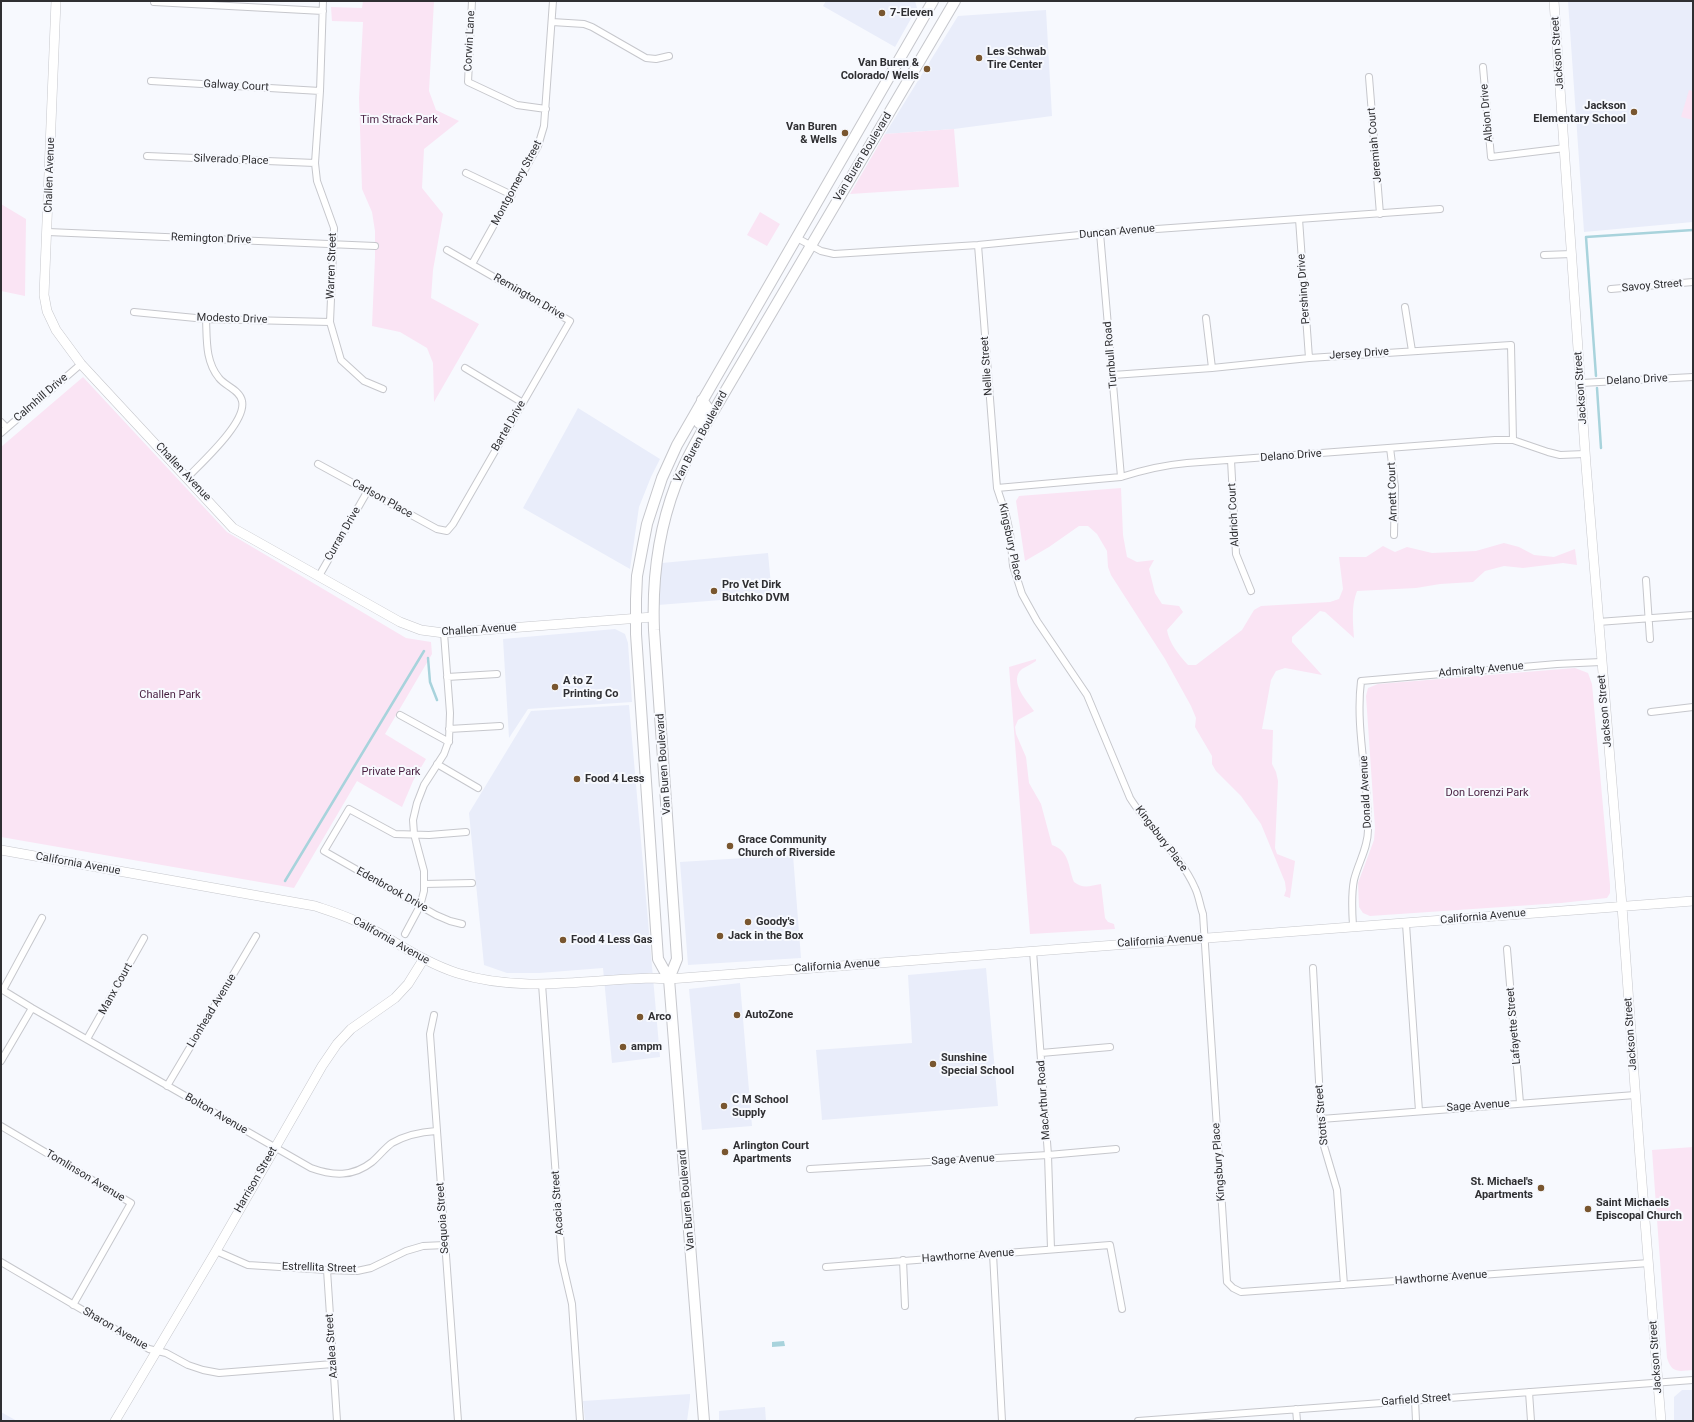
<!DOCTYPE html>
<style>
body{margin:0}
#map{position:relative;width:1694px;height:1422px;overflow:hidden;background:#f7f9fe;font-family:Roboto,sans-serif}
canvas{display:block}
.frame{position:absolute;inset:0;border:2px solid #2f2f32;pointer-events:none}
</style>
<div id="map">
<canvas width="1694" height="1422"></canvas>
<div class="frame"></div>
</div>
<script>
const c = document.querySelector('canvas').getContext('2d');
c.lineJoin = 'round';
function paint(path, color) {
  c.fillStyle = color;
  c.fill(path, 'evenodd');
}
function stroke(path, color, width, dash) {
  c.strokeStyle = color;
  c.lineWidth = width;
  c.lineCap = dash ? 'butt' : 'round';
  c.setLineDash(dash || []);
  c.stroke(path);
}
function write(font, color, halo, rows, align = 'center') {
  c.font = font + ' Roboto,sans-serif';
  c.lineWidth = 4;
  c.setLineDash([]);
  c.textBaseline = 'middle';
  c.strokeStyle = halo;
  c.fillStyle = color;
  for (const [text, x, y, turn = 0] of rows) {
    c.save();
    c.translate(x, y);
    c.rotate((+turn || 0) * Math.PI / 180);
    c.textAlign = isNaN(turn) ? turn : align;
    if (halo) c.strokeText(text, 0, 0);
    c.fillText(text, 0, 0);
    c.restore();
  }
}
const built = new Path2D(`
 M826,1h89l2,7 -22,39 -72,-41z
 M1568,1h125v221l-109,10z
 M1046,10l6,106 -98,13 -69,5 73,-118z
 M578,408l82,51 -9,18 -12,30 -9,62 -107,-61z
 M768,553l4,43 -114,9v-21l4,-21z
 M615,629l10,5 3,9 4,59 -104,7 -19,29 -6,-99z
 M629,705l31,352 -48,6 -9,-95 -64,5h-32l-23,-8 -15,-152 62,-102z
 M793,855l8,103 -113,7 -8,-103z
 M986,968l12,138 -176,14 -6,-70 96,-7 -4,-68z
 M740,983l12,143 -50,4 -13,-141z
 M1682,1390h11v31h-19v-24z
 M690,1394v5l-3,22h-102l-2,-20z
 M765,1407l1,14h-47v-10z
 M1,1412l16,9h-16z`);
const green = new Path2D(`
 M363,1h71l-5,90 7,19 23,11 -35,28 -2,39 21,26 -10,56 -2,28 48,26 -45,78 -1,-39 -6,-15 -27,-16 -28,-6 3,-69v-26l-3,-19 -10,-23 -3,-91 4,-76 -31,-1 -1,-14 31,1z
 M1689,90l4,1v29l-12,-3z
 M954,129l5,58 -109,7 35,-60z
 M1,204l25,15 -1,77 -24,-5z
 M760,212l20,12 -13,22 -20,-11z
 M83,377l144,155 179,106 25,4 1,12 -47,80 41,25 -13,22 -11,26 -45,-26 -63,107 -293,-51v-390z
 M1121,488l2,47 4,22 10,5 17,-2 -5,9 6,24 7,11 17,2 4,6 -16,18c2,13 12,25 21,35h8l46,-35 12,-20 7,-4 69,-4 9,-3 4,-10 -4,-32h27l17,-11 12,6 12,-5 25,6 44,-2 28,-8 15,4 15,8 20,2 21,-8 2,16 -14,-2 -40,5 -19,-2 -19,5 -12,11 -33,2 -24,4 -59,3c-6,15 -4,31 -3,47l-29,-26 -5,-1 -28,26v5l30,33 -37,-7 -9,3 -5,9 -9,49 11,1 -1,34 4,8 2,9 -3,67 2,6 18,7 -5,37 -6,-2 2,-6 -1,-8 -24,-58 -20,-28 -25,-25 -4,-7v-8l-17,-29 1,-9 -5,-12 -26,-47 -54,-84 -3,-8 -1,-16 -10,-17 -9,-8h-9l-30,21 -24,14 -9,-60 3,-5z
 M1036,659v2c-4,3 -9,5 -14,8 -14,12 5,32 12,42l-16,9 -3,7 1,7 10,23 3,26 12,21 11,41c18,6 16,22 22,37 9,7 16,4 27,2l4,34 3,4 6,2 1,5 -85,5 -21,-267z
 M1575,668l13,5 4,11 18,201v8l-3,5 -46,5 -191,13 -7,-3 -4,-6 -1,-24 16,-43 1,-12 -9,-132 2,-8 10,-4z
 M1693,1147v223c-14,1 -21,4 -26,-12l-15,-208z`);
const water = new Path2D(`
 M784,1341l1,5 -13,1v-5z`);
const stream = new Path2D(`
 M1596,376l-10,-139 107,-7
 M1597,388l4,60
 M428,658l2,24 7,18
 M285,881l139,-230`);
const street = new Path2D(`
 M323,1l-3,90 -5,72 2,18 17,47 -4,94 11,38 23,21 19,8
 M472,1l-4,81 49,23 29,4
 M154,2l169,9
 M552,22l32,2 8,3 54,31 10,1 13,-3
 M1483,67l8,90 74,-9
 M1369,77l11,137
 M151,81l169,10
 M147,156l168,7
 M466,173l46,22
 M1299,219l10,139
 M48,232l327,14
 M1100,233l21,244
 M797,238l24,13 13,3 144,-9 122,-12 340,-24
 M978,245l19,243 9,27 4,18 3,33 9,28 15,27 50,74 43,103c19,31 50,56 65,90 4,8 5,18 8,26l24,368 6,6 8,4 408,-29
 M1544,255l28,-1
 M472,264l66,-118 6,-20 9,-125
 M1611,289l82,-7
 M1405,307l7,44
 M134,312l72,7 124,3
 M1206,318l6,50
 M465,368l58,35
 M1113,375l99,-7 97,-10 202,-13 2,95
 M1581,383l112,-6
 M1,422l6,6
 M1,433l80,-69
 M1390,448l5,39 -1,48
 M1231,460l5,94 15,37
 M318,464l119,65 10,2 6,-7 117,-203 -123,-71
 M188,477c13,-14 59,-55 54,-76 -2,-11 -17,-15 -23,-23 -14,-17 -12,-39 -13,-59
 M997,488l124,-11c22,-7 43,-12 66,-14l308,-23h18l35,12 12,3 25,-1
 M319,576l48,-84
 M1646,580l4,59
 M1598,622l95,-7
 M447,677l50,-3
 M1651,712l42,-5
 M400,715l49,27
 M449,729l51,-3
 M437,764l41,24
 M424,884l48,-1
 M462,924l-12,-3 -14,-6 -112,-64 25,-42 46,25 34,1 37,-3
 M1406,924l13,187
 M1353,926c-1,-15 -2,-31 1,-46 4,-17 14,-32 14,-50 1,-50 -13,-100 -7,-149l196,-17 44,-2
 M405,934l15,-28 4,-15v-20l-10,-37 -1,-14 4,-17 7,-18 20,-31 5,-14 1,-27 -6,-80
 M1507,949l13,154
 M1033,951l15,204 3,94
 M1313,968l8,151 3,27 13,44 7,95
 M542,984l20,277 10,43 8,117
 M1,989l31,19 279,160c22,8 42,9 61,-6 7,-6 13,-14 20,-19 14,-8 28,-11 44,-12
 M3,990l39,-72
 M434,1015l-4,19 28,387
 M87,1039l57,-101
 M1041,1053l69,-6
 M1,1061l31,-53
 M167,1086l89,-150
 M1321,1119l314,-24
 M1,1126l130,77 -58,102
 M810,1169l238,-14 68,-6
 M216,1251l32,14 79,5 30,1 14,-3 35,-17 17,-5 22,-1
 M993,1254l9,167
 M903,1260l2,46
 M1,1262l148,87 17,4 22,12 15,5 16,3 114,-9
 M826,1267l284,-22 12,64
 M327,1270l10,151
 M1529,1392l2,29
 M1415,1400l1,21
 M1296,1409l1,12
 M1138,1421l555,-41`);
const secondary = new Path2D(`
 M56,1l-12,294 3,16 9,19 25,34 152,164 167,94 21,8 23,3 209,-16
 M1554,1l32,464 36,441 18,252 21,263
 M1,850l314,56c18,6 35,11 51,20 31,16 57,36 91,47 63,20 129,7 193,5l19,1 1024,-78
 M115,1421l101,-170 106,-185 15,-22 14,-15 44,-31 13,-14 15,-24`);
const primary = new Path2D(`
 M699,423l8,-16 -5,-7
 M669,979l-11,-20 -22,-325v-35l1,-23 10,-52 15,-46 15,-33 256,-444
 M704,1421l-35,-442 8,-20 -23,-329c-2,-50 4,-99 22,-146 13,-33 32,-63 50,-94l229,-389`);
const markers = [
 [882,13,4,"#79562f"],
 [979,58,4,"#79562f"],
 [927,69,4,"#79562f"],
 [1634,112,4,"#79562f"],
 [845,133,4,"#79562f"],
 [714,591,4,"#79562f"],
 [555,687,4,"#79562f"],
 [577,779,4,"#79562f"],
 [730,846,4,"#79562f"],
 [748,922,4,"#79562f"],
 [720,936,4,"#79562f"],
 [563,940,4,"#79562f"],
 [737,1015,4,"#79562f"],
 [640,1017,4,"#79562f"],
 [623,1047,4,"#79562f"],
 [933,1064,4,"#79562f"],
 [724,1106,4,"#79562f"],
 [725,1152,4,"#79562f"],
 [1541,1188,4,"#79562f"],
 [1588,1209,4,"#79562f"]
];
const poiNames = [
 ["7-Eleven",890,13],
 ["Les Schwab",987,52],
 ["Tire Center",987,65],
 ["Van Buren &",919,63,"right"],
 ["Colorado/ Wells",919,76,"right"],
 ["Jackson",1626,106,"right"],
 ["Elementary School",1626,119,"right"],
 ["Van Buren",837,127,"right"],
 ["& Wells",837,140,"right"],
 ["Pro Vet Dirk",722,585],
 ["Butchko DVM",722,598],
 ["A to Z",563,681],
 ["Printing Co",563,694],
 ["Food 4 Less",585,779],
 ["Grace Community",738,840],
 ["Church of Riverside",738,853],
 ["Goody's",756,922],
 ["Jack in the Box",728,936],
 ["Food 4 Less Gas",571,940],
 ["AutoZone",745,1015],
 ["Arco",648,1017],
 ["ampm",631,1047],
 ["Sunshine",941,1058],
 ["Special School",941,1071],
 ["C M School",732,1100],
 ["Supply",732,1113],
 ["Arlington Court",733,1146],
 ["Apartments",733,1159],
 ["St. Michael's",1533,1182,"right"],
 ["Apartments",1533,1195,"right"],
 ["Saint Michaels",1596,1203],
 ["Episcopal Church",1596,1216]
];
const streetNames = [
 ["Corwin Lane",470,41,-87],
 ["Jackson Street",1558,53,-94],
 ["Galway Court",236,86,3],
 ["Albion Drive",1487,113,-95],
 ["Jeremiah Court",1375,145,-95],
 ["Van Buren Boulevard",863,157,-59],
 ["Silverado Place",231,160,2],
 ["Challen Avenue",50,175,-88],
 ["Montgomery Street",517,183,-62],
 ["Duncan Avenue",1117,232,-5],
 ["Remington Drive",211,239,2],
 ["Warren Street",332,266,-88],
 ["Savoy Street",1652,286,-5],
 ["Pershing Drive",1304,289,-94],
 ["Remington Drive",529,297,30],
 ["Modesto Drive",232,319,2],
 ["Jersey Drive",1359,354,-4],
 ["Turnbull Road",1111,355,-95],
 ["Nellie Street",987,366,-94],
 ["Delano Drive",1637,380,-3],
 ["Jackson Street",1581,388,-94],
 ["Calmhill Drive",41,398,-41],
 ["Bartel Drive",509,426,-60],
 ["Van Buren Boulevard",701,437,-62],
 ["Delano Drive",1291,456,-4],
 ["Challen Avenue",183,472,47],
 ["Arnett Court",1393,492,-92],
 ["Carlson Place",382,499,29],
 ["Aldrich Court",1234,515,-93],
 ["Curran Drive",343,534,-60],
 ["Kingsbury Place",1010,542,78],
 ["Challen Avenue",479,630,-4],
 ["Admiralty Avenue",1481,670,-5],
 ["Jackson Street",1605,711,-95],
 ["Van Buren Boulevard",664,764,-94],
 ["Donald Avenue",1366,792,-93],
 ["Kingsbury Place",1161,839,53],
 ["California Avenue",78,864,10],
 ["Edenbrook Drive",392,890,29],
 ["California Avenue",1483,917,-5],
 ["California Avenue",391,941,29],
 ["California Avenue",1160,941,-4],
 ["California Avenue",837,966,-4],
 ["Manx Court",116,989,-61],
 ["Lionhead Avenue",212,1011,-59],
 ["Lafayette Street",1514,1026,-95],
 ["Jackson Street",1631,1034,-94],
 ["MacArthur Road",1044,1100,-94],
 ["Sage Avenue",1478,1106,-4],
 ["Bolton Avenue",216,1114,30],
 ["Stotts Street",1322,1115,-95],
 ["Sage Avenue",963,1160,-3],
 ["Kingsbury Place",1219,1162,-94],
 ["Tomlinson Avenue",85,1176,31],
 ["Harrison Street",256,1180,-60],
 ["Van Buren Boulevard",687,1200,-95],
 ["Acacia Street",558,1203,-94],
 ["Sequoia Street",443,1218,-94],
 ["Hawthorne Avenue",968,1256,-4],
 ["Estrellita Street",319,1268,2],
 ["Hawthorne Avenue",1441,1278,-4],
 ["Sharon Avenue",115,1329,30],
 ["Azalea Street",332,1346,-94],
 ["Jackson Street",1656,1357,-94],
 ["Garfield Street",1416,1400,-4]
];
const parkNames = [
 ["Tim Strack Park",399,120],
 ["Challen Park",170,695],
 ["Private Park",391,772],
 ["Don Lorenzi Park",1487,793]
];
paint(built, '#e9edfa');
paint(green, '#fae4f4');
paint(water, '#a8d3dc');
stroke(stream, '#a8d3dc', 2.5);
stroke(street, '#c6c7cc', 8);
stroke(secondary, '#c6c7cc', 10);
stroke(primary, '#c6c7cc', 12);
stroke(street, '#fff', 6);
stroke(secondary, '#fff', 9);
stroke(primary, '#fff', 10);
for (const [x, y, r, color] of markers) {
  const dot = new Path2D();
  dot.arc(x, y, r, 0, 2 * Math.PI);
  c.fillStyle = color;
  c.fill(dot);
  stroke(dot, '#f7f9fe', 1.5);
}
write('bold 11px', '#2f2f32', '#f7f9fe', poiNames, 'left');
write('11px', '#2f2f32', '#f7f9fe', streetNames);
write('11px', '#481f40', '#f7f9fe', parkNames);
</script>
